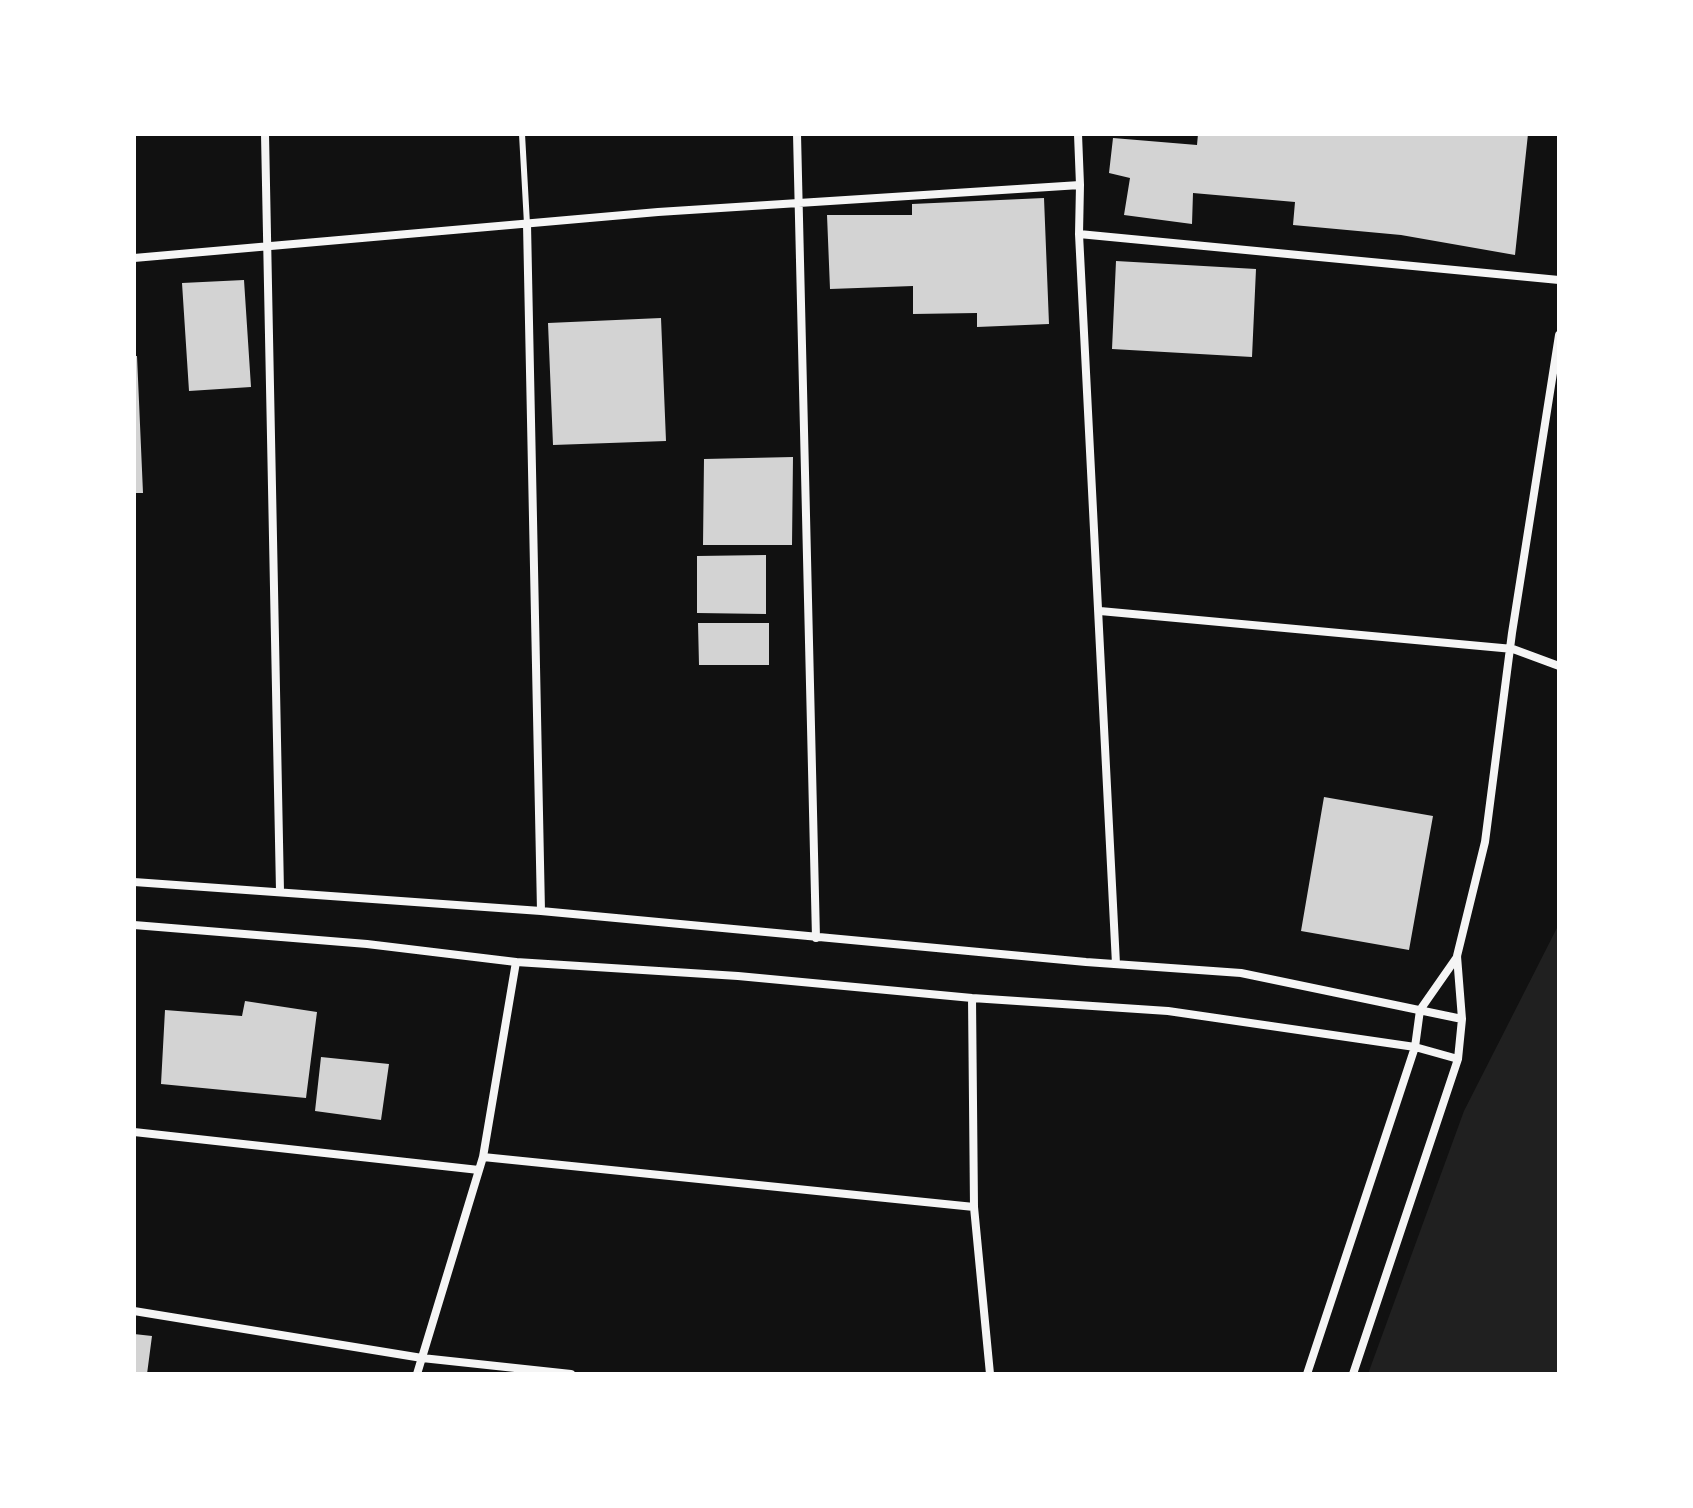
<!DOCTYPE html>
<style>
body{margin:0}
#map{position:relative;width:1693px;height:1508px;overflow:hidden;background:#111;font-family:"PT Sans Narrow",sans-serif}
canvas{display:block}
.frame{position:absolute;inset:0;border:136px solid #fff;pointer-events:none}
</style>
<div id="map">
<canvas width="1693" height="1508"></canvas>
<div class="frame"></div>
</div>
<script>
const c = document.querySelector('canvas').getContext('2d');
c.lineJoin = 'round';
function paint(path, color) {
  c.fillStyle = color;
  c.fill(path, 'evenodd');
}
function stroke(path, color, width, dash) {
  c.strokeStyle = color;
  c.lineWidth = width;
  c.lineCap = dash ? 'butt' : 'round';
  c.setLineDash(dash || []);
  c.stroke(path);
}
const green = new Path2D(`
 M1559,924v450h-191l96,-263z`);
const building = new Path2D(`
 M1198,134h330l-13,121 -114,-20 -108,-10 2,-23 -102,-9 -1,31 -68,-9 6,-37 -21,-5 4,-35 84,7z
 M1044,198l5,126 -72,3v-14l-64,1v-28l-83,3 -3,-74h85v-11z
 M1116,261l140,8 -4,88 -140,-8z
 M244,280l7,107 -62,4 -7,-108z
 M661,318l5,123 -113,4 -5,-122z
 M134,356h3l6,137h-9z
 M793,457l-1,88h-89l1,-86z
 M766,555v59l-69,-1v-57z
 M698,623h71v42h-70z
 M1324,797l109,19 -24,134 -108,-19z
 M245,1001l72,11 -11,86 -145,-14 4,-74 77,6z
 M321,1057l68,7 -8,56 -66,-9z
 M134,1334l18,2 -5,38h-13z`);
const service = new Path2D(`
 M522,134l5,90`);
const minor = new Path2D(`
 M265,134l15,757
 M797,134l19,804
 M1078,134l2,51
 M527,224l14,687
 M1079,234l37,730
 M134,258l524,-46 422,-27 -1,49 480,46
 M1100,611l413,38 46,17
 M134,882l407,29 545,51 155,11 221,46
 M134,925l233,19 149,18 222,14 234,22 196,13 247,36 43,12
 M972,998l2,209 16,167
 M134,1132l345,38
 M483,1157l491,50
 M134,1311l288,47 149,16
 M417,1374l66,-217 33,-195
 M1307,1374l108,-327 5,-37 37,-53
 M1353,1374l105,-315 4,-40 -5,-63 28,-114 27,-209 47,-298`);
paint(green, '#202020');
paint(building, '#d3d3d3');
stroke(service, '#f5f5f5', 6);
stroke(minor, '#f5f5f5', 8);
</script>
